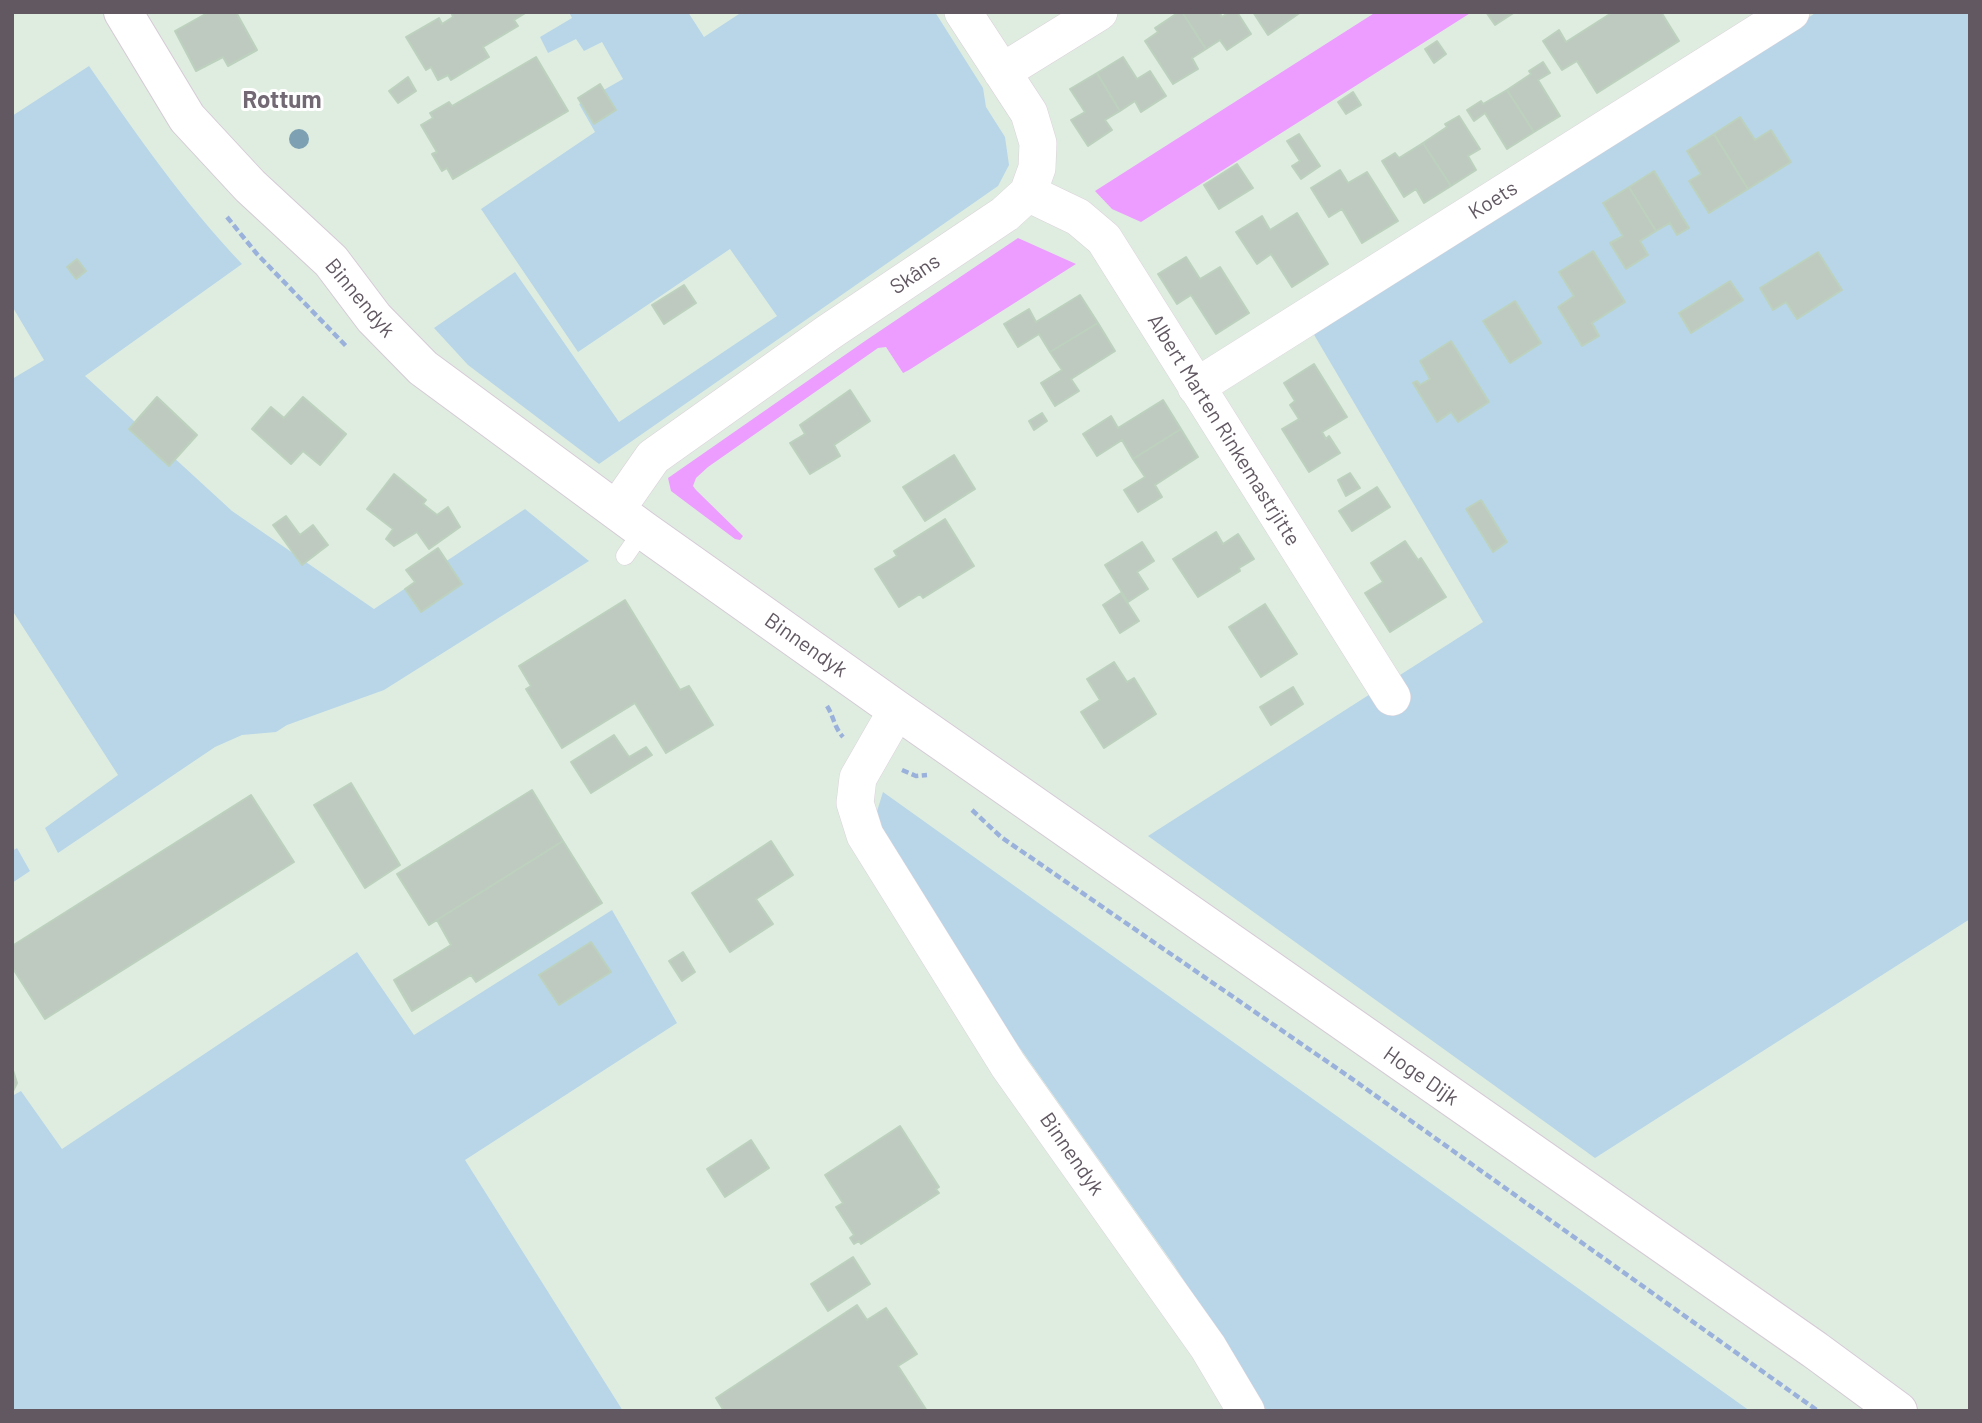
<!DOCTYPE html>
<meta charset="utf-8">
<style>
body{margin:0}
#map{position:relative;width:1982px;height:1423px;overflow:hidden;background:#dfede1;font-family:Barlow,sans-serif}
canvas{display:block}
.frame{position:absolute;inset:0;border:14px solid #615862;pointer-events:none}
</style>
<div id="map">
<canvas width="1982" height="1423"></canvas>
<div class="frame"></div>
</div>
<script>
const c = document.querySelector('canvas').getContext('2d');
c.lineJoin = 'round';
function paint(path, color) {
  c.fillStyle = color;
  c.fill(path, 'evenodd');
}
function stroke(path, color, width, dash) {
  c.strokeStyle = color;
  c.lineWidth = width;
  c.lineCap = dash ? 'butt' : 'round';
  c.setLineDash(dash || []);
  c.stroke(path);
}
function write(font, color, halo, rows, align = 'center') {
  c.font = font + ' Barlow,sans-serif';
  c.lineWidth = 6;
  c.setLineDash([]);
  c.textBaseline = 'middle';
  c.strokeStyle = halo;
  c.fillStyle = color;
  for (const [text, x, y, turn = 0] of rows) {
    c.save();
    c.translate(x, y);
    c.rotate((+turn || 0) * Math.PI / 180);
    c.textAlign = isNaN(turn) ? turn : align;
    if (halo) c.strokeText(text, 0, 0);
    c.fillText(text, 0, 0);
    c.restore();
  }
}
const green = new Path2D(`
 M569,12h119l16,25 38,-25h193l48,76 3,19 19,30 4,28 -11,21 -399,278 -131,-99 -34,-37 81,-56 104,150 158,-106 -47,-67 -152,103 -97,-143 114,-77 -16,-28 44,-25 -21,-37 -18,9 -8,-12 -28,14 -8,-16 32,-19z
 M1817,12h153v907l-375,239 -447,-322 335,-214 -170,-289z
 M89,66c48,69 95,137 153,198l-157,112 147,135 142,98 151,-100 64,52 -205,129 -97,35 -11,7 -34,3 -27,12 -157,106 -13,-25 73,-53 -106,-165v-231l32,-19 -32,-54v-190z
 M883,792l867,619h-484l-92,-146 -218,-307 -83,-134z
 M17,848l13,23 -18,12v-32z
 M612,910l65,113 -212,137 158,251h-611v-315l9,-5 41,58 295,-197 57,83z`);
const water = new Path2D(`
 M1376,12h96l-331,210 -29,-13 -17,-18z
 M1018,238l58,26 -167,106 -6,3 -17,-26 -8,1 -170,119 -12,11 -3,8 3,4 47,46 -3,4 -5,-1 -64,-48 -3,-13 197,-137z`);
const building = new Path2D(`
 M209,12h27l21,38 -29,16 -5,-9 -27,14 -21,-40z
 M451,12h76l-13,8 4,6 -35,21 6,10 -38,23 -3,-5 -10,5 -7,-13 -5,3 -20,-33 33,-19 3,6 11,-7z
 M1179,12h3l24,37 -14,9 6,11 -25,15 -28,-43 13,-9 -3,-4z
 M1182,12h37l3,5 7,-5h8l14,22 -24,16 -7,-10 -14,9z
 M1253,12h48l-33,23z
 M1486,12h29l-20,13z
 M1613,12h48l18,29 -82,52 -20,-32 -15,9 -19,-29 16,-11 7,12z
 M1437,41l9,13 -12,9 -9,-14z
 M536,57l32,54 -115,68 -6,-11 -5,3 -10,-17 5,-2 -16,-27 12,-7 -3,-5 19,-11 3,4z
 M1123,57l14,22 13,-8 16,25 -25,16 -6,-11 -15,10 -23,-38z
 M1543,62l7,11 -12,7 22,36 -26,16 -27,-42 24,-16 -2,-3z
 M1097,73l23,38 -15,9 7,10 -24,16 -17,-26 14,-8 -15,-23z
 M408,77l8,14 -18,12 -9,-12z
 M600,84l16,26 -22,14 -16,-26z
 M1507,90l27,42 -27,17 -22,-36 -11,8 -7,-11 14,-9 2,3z
 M1353,92l8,13 -15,9 -8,-12z
 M1459,116l21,33 -12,7 8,14 -25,16 -28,-43 24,-16 -2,-3z
 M1740,117l15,23 16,-10 20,32 -43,27 -34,-55z
 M1299,134l21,32 -19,13 -9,-13 8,-5 -13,-20z
 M1714,134l34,55 -39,24 -20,-32 12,-7 -14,-23z
 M1423,143l28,43 -27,17 -8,-14 -12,8 -22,-36 13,-8 4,5z
 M1237,164l16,24 -34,21 -15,-24z
 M1340,170l8,13 19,-11 31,49 -36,22 -20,-34 -13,8 -18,-29z
 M1654,171l35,57 -12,7 -7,-12 -14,8 -27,-44z
 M1629,187l27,44 -16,10 8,14 -22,14 -16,-26 13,-7 -20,-33z
 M1297,213l31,51 -36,23 -21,-33 -14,10 -21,-32 26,-16 8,14z
 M1593,251l32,51 -33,21 7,13 -17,10 -24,-39 16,-11 -15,-24z
 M1818,252l24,38 -45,29 -11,-17 -13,8 -13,-22z
 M1186,257l14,22 20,-12 29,46 -33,21 -25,-39 -14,9 -19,-30z
 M77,259l9,12 -10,8 -9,-12z
 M1730,281l13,19 -52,33 -12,-20z
 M684,285l12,18 -32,21 -12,-19z
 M1080,295l18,28 -48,29 -11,-18 -21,13 -14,-23 25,-15 7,13z
 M1515,301l26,42 -31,20 -27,-42z
 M1098,323l17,28 -44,28 8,12 -24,15 -14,-23 21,-13 -12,-18z
 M1451,341l38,61 -31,20 -7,-10 -14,10 -24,-39 4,-2 3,4 10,-6 -10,-18z
 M1314,364l33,53 -25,15 4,7 3,-3 11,17 -31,19 -27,-43 17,-10 -9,-14 5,-4 -11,-18z
 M850,390l20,31 -36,24 6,11 -30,18 -20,-31 15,-9 -5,-9z
 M157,397l40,38 -28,31 -40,-37z
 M303,397l43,37 -26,31 -17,-14 -12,13 -39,-35 19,-22 13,11z
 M1163,400l18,29 -48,30 -11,-19 -25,16 -14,-22 28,-18 7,12z
 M1042,413l5,8 -13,9 -5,-9z
 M1181,429l17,28 -43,28 7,12 -24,15 -14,-22 21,-13 -12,-18z
 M954,455l21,34 -50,32 -22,-34z
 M1350,473l10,15 -14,8 -8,-16z
 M394,474l32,26 -3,4 14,11 11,-8 12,20 -31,22 -12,-17 -23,14 -8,-7 7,-10 -26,-20z
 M1377,487l13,20 -38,24 -13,-20z
 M1481,500l26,42 -14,10 -27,-43z
 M286,516l14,19 13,-10 15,20 -26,20 -29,-40z
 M945,519l29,47 -51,32 -3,-4 -21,13 -24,-38 22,-13 -3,-5z
 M1216,532l7,12 15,-10 16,25 -15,9 1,3 -42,26 -25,-38z
 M1405,541l13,19 3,-2 25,39 -56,35 -25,-39 18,-11 -12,-19z
 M1142,542l12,19 -17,11 11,17 -20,13 -23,-37z
 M438,548l24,36 -41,28 -16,-23 10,-7 -9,-12z
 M1121,593l18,28 -19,12 -17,-28z
 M625,600l55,90 9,-4 24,39 -47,28 -31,-50 -73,45 -36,-59 5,-3 -12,-20z
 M1265,604l32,50 -36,23 -32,-50z
 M1114,662l13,20 7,-4 22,36 -52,34 -23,-36 19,-12 -13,-21z
 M1293,687l10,17 -32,21 -11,-18z
 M614,735l15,22 17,-10 6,8 -61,38 -20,-31z
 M351,783l49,82 -35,23 -51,-83z
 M532,790l31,51 -134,84 -32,-51z
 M251,795l43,67 -249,157 -33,-52v-21z
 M563,841l39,62 -126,79 -5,-7 -59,36 -18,-31 57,-35 -14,-25z
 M771,841l22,34 -37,24 17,25 -43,28 -38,-59z
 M591,942l20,30 -52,33 -20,-30z
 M683,952l12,20 -13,9 -13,-20z
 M12,1067l5,16 -5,10z
 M900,1126l39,61 -3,2 3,4 -78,51 -2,-3 -5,3 -4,-6 4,-3 -18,-28 7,-4 -18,-28z
 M751,1140l18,28 -44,29 -18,-28z
 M853,1257l17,27 -42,27 -17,-27z
 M857,1305l10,15 19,-12 31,46 -19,12 29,45h-203l-8,-13z`);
const path = new Path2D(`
 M227,217l30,37 90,93
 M827,706c7,11 7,21 16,31
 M902,770l14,6 11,-1
 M972,810l29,27 347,239 470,335`);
const lane = new Path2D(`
 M625,556l18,-26`);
const street = new Path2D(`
 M1002,72l97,-60
 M1028,193l50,24 26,22 288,458
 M1196,387l595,-375
 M616,510l37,-53 176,-125 176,-118 23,-21 9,-25 1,-25 -9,-30 -66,-101
 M897,710l-39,68 -3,25 10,32 143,230 200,282 38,64`);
const secondary = new Path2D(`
 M123,12l64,106 63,68 81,75 43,57 49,50 220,162 254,180 918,640 83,61`);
const trees = [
 [299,139]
];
const streetNames = [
 ["Koets",1493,200,-32],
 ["Skâns",915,274,-34],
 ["Binnendyk",360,298,50],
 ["Albert Marten Rinkemastrjitte",1224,430,58],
 ["Binnendyk",806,645,35],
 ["Hoge Dijk",1421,1076,35],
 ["Binnendyk",1072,1154,55]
];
const quarterNames = [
 ["Rottum",282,100]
];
paint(green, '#b8d6e8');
paint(water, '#ed9dff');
paint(building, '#becabf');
stroke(building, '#bdd2be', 2);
stroke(lane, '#dbd2da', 19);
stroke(street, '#dbd2da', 38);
stroke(secondary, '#d5cad5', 40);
stroke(path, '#9ab1db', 4.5, [7, 3.5]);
stroke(lane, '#fff', 18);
stroke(street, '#fff', 37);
stroke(secondary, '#fff', 38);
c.fillStyle = '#7da1b2';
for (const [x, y] of trees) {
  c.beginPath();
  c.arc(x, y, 10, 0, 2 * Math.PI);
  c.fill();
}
write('21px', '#615862', '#fff', streetNames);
write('bold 24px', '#736974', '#fff', quarterNames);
</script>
